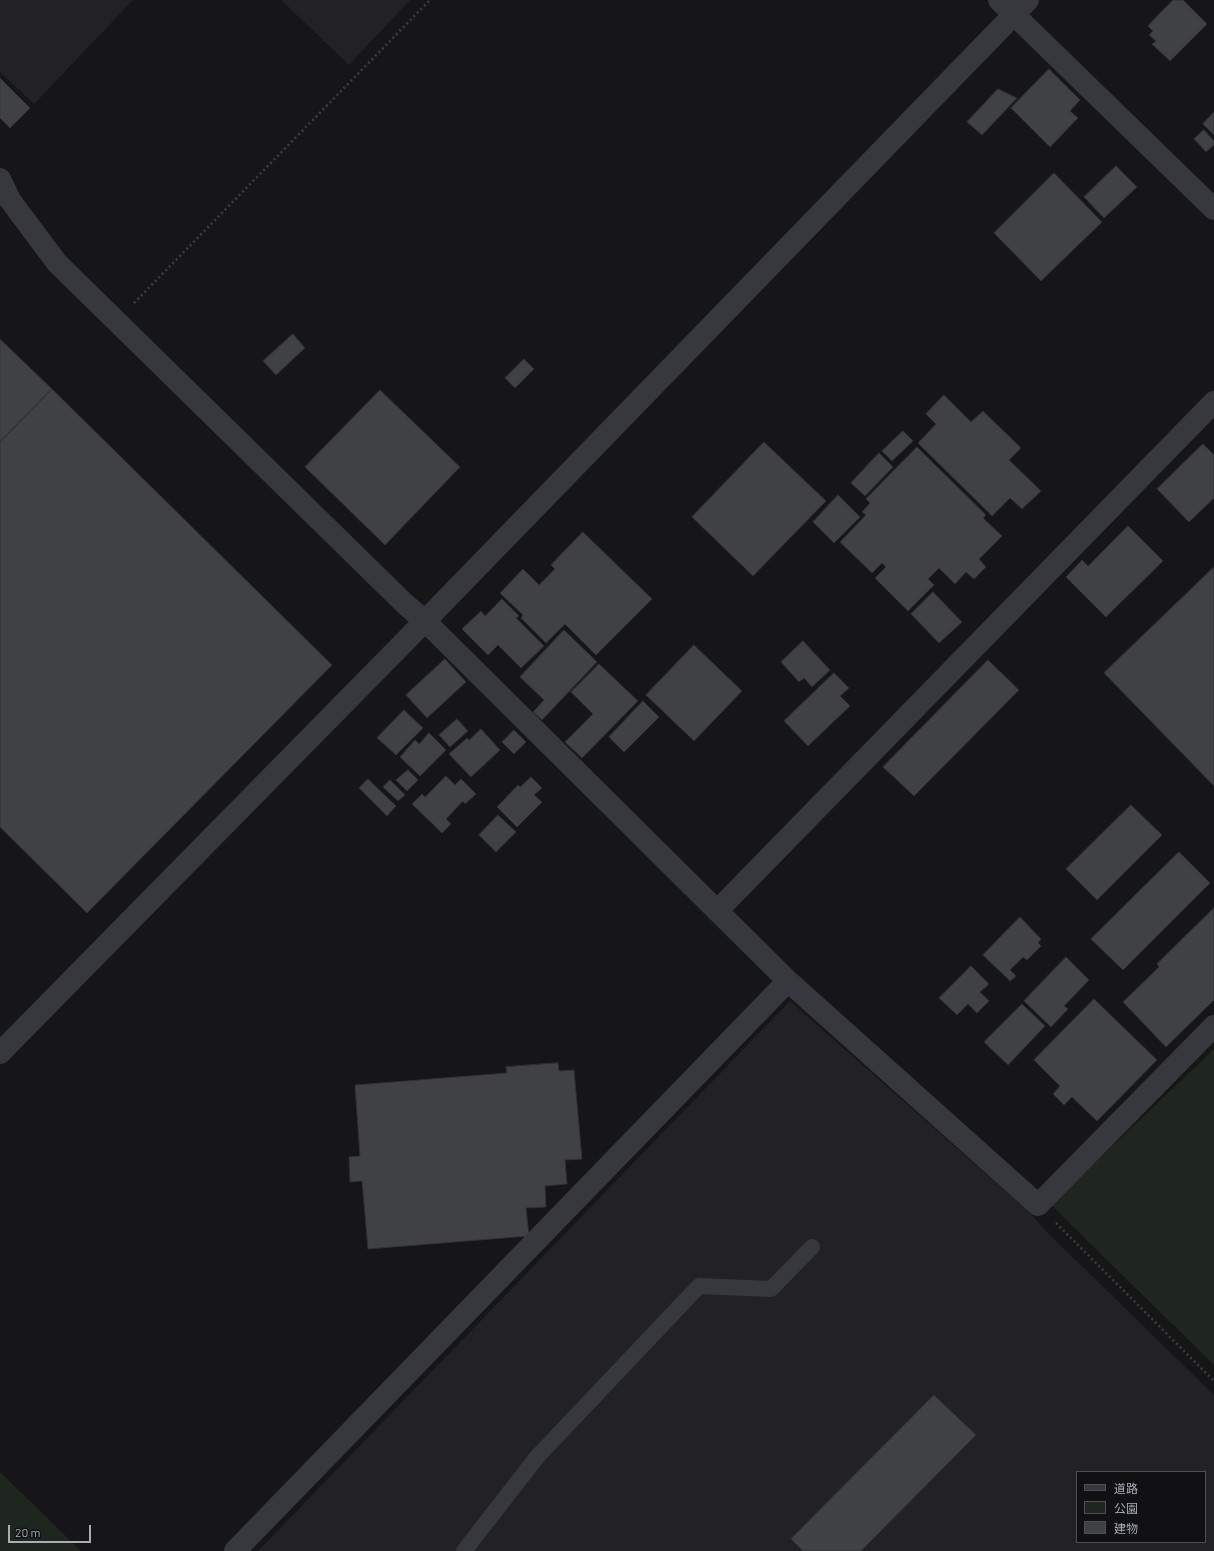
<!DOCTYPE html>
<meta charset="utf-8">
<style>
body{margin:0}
#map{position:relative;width:1214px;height:1551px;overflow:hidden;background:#161618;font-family:Barlow,"Noto Sans JP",sans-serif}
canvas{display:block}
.legend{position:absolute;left:1076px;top:1471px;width:130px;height:72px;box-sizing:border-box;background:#111113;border:1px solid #4d4f55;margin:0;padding:5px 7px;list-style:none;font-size:12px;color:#a8adb8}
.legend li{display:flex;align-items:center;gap:8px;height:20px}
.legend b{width:20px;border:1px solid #4d4f55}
.scale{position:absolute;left:8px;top:1525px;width:83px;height:18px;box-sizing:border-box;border:2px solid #a8adb8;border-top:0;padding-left:5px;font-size:12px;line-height:14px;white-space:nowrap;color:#a8adb8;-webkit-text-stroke:3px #111113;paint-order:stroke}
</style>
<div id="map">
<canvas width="1214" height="1551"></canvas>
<ul class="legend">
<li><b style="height:5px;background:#37383d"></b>道路</li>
<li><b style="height:11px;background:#1e261f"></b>公園</li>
<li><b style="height:11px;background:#404145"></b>建物</li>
</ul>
<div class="scale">20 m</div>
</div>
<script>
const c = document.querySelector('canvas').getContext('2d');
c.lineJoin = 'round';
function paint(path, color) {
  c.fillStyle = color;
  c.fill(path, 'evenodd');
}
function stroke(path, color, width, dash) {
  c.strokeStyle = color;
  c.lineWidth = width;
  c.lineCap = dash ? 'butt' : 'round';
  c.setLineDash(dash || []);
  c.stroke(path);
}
const built = new Path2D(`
 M0,0h133l-99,104 -34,-32z
 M281,0h129l-61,65z
 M790,1001l238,210 23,25 163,159v156h-956zM1077,1472h128v70h-128z`);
const green = new Path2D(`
 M1214,1049v316l-163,-160z
 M0,1472l81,79h-81z`);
const building = new Path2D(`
 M1173,0h10l24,24 -37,37 -18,-17 4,-3 -7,-6 4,-4 -5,-5z
 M1049,69l31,31 -10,11 8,7 -28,29 -39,-39z
 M0,78l30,30 -20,20 -10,-10z
 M998,89l19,9 -35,37 -15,-13z
 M1214,112v23l-11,-11z
 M1204,130l10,11v4l-8,7 -12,-13z
 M1116,166l21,21 -33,31 -20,-21z
 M1054,173l48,49 -61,59 -47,-48z
 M293,334l12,14 -29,27 -13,-14z
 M0,339l52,50 -52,53z
 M524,359l10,10 -19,19 -10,-10z
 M52,389l280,276 -245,248 -87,-86v-385z
 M380,390l80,77 -75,78 -80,-78z
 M944,395l27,27 12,-11 38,37 -12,12 32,31 -19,18 -12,-11 -18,18 -74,-73 18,-19 -10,-10z
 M903,431l10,10 -21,20 -10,-10z
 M764,442l62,59 -73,75 -61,-59z
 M1203,444l11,11v43l-25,24 -32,-33z
 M917,447l69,68 -3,3 19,18 -23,23 7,8 -12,12 -8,-7 -11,12 -16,-16 -11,11 6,6 -26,26 -33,-33 11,-11 -4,-4 -10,10 -32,-31 26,-27 -4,-3 8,-9 -4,-4z
 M879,453l14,14 -28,29 -14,-13z
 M838,495l22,22 -26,26 -21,-21z
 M1128,526l35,35 -57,56 -40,-40 16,-17 6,6z
 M583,532l69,67 -56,56 -31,-31 -19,19 -25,-25 2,-3 -23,-22 23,-24 16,16 16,-16 -4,-4z
 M1214,567v219l-110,-113z
 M933,592l29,30 -23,21 -28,-29z
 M502,599l17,17 -3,2 28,28 -23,22 -23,-23 -10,10 -26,-26 19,-18 4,5z
 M564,630l33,32 -55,58 -9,-8 11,-12 -24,-23z
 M803,641l27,29 -18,17 -8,-9 -5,4 -18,-20z
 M694,645l48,46 -48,50 -48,-46z
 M445,659l21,23 -39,36 -21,-23z
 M988,660l31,30 -105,106 -31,-29z
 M599,664l39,37 -56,57 -17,-16 28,-28 -22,-22z
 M834,673l15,15 -9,8 10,10 -42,40 -24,-25z
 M643,701l16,16 -35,35 -15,-15z
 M404,710l19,18 -27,27 -19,-17z
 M457,719l11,12 -18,16 -11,-12z
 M481,729l19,21 -29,27 -22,-23 18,-16 2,2z
 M514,730l12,12 -12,12 -12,-12z
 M429,733l17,17 -26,26 -20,-19 15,-17 4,4z
 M408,770l10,10 -11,11 -11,-11z
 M446,776l9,9 6,-6 15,15 -11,10 -2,-3 -17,18 5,5 -9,9 -30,-29 10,-10 3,3z
 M531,777l11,11 -8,7 8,7 -25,25 -20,-20 21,-22 2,2z
 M368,779l28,27 -9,10 -28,-28z
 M390,780l15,15 -7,6 -15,-14z
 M1131,805l31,30 -65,65 -31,-31z
 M498,815l18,17 -20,20 -17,-17z
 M1179,852l31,31 -87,87 -32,-31z
 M1214,908v92l-48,47 -43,-45 36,-35 -2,-3z
 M1020,917l21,22 -3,4 3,3 -14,14 -4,-3 -13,13 6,6 -6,5 -27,-26z
 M1066,957l23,23 -25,26 4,3 -17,18 -27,-26z
 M971,966l18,18 -9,8 9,9 -12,12 -9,-9 -11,11 -18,-17z
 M1094,999l63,61 -60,61 -25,-24 -8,8 -11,-11 7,-8 -26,-26z
 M1022,1004l23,22 -37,39 -24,-23z
 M558,1063l1,8 15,-1 8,89 -17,1 2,24 -22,2 1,21 -20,1 3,28 -161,13 -6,-68 -12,1 -1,-25 11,-1 -5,-71 152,-12 -1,-6z
 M934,1395l42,40 -115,116h-58l-12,-12z`);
const path = new Path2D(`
 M134,303l296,-303
 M1056,1223l158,158`);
const service = new Path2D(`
 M464,1551l73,-94 162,-171 72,3 41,-42`);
const minor = new Path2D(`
 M999,0l215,209
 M0,179l10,21 47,63 348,341 20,17 363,360 -553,570
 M717,911l497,-509
 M788,981l250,224 176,-179`);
const tertiary = new Path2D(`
 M0,1053l425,-432 603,-621`);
paint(built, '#222225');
paint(green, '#1e261f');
paint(building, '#404145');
stroke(building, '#303034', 1);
stroke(path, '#3d3f44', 2.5, [2, 3]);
stroke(service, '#37383d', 16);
stroke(minor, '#37383d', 22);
stroke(tertiary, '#37383d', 22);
</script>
